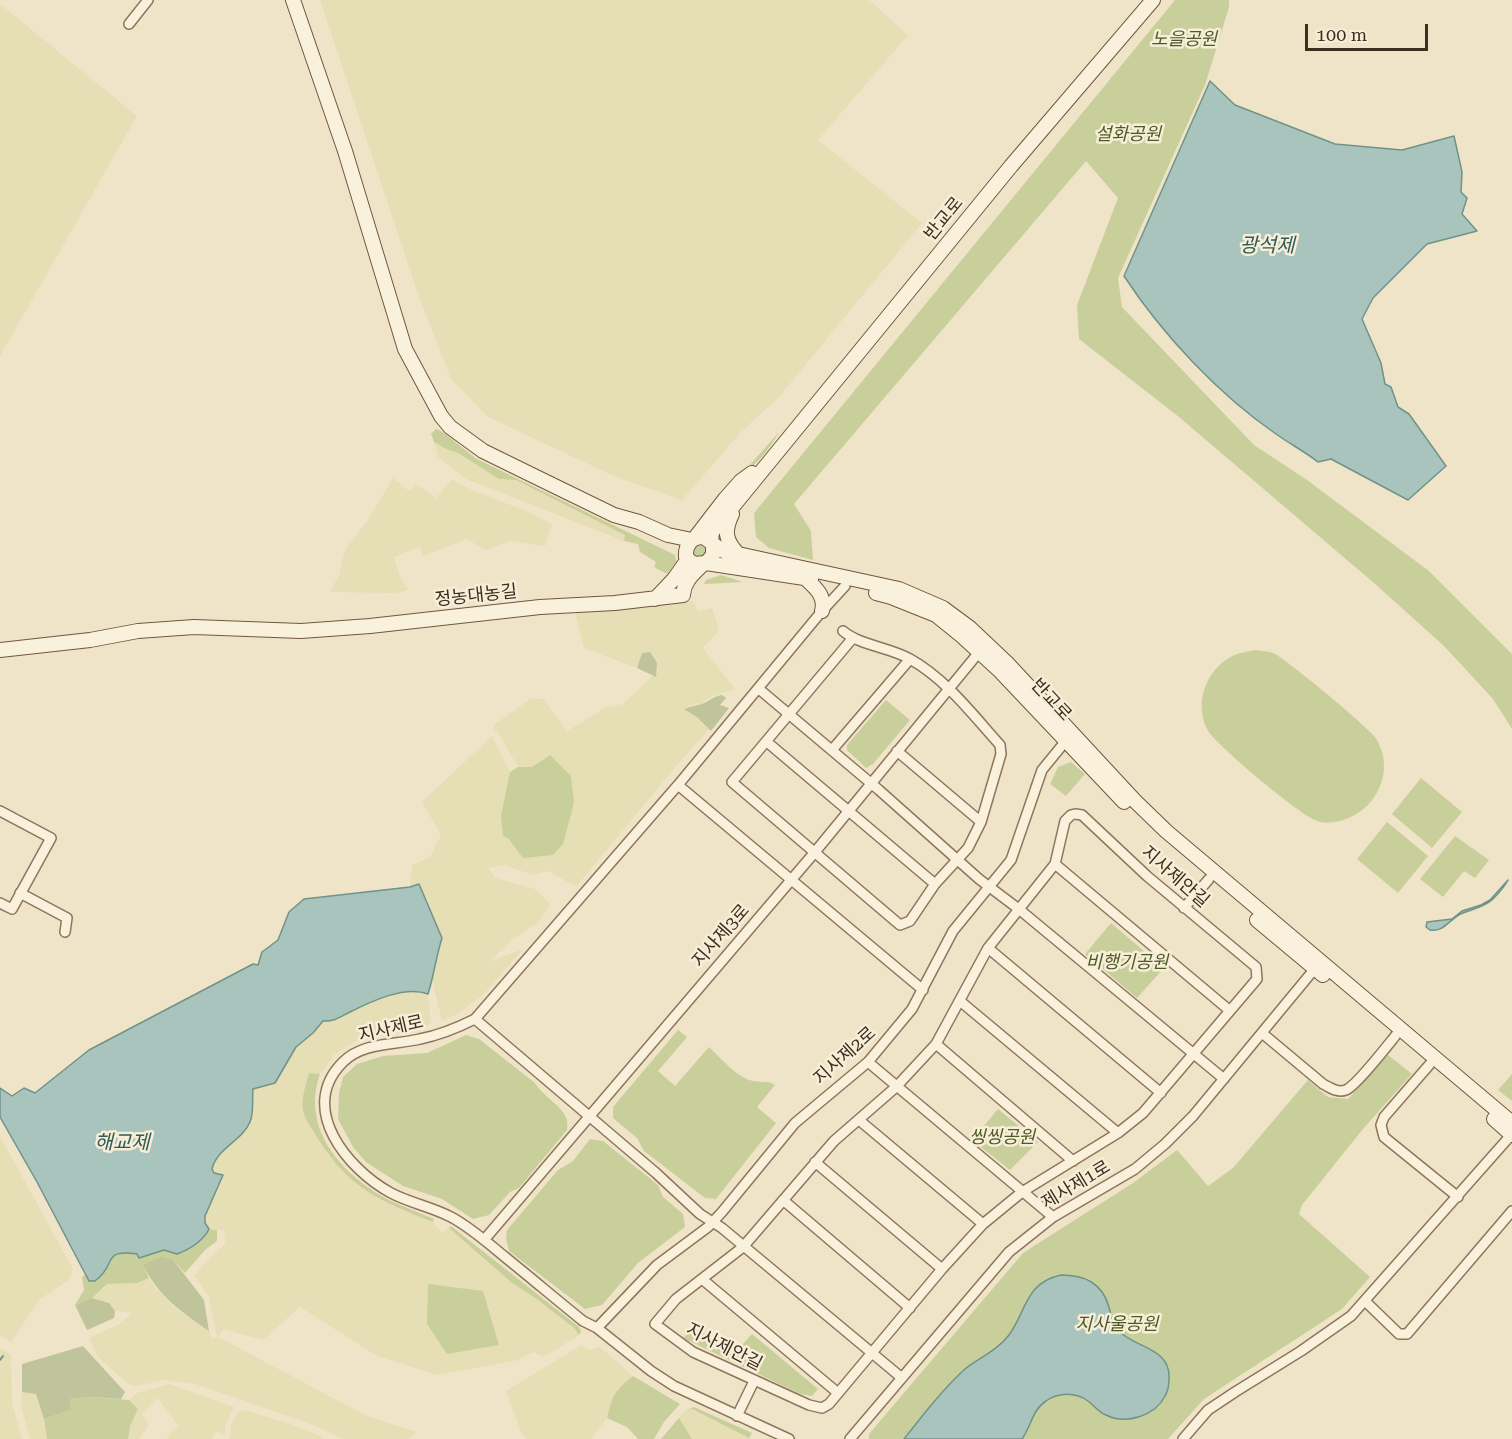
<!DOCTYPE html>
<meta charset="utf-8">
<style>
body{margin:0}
#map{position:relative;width:1512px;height:1439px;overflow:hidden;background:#f0e4c8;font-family:"Roboto Serif",serif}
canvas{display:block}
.scale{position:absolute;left:1305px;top:24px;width:123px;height:27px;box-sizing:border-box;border:3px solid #3d2e20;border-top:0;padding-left:8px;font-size:18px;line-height:21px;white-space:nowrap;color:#3d2e20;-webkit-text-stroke:4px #f7eed8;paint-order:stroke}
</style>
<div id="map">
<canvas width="1512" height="1439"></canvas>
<div class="scale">100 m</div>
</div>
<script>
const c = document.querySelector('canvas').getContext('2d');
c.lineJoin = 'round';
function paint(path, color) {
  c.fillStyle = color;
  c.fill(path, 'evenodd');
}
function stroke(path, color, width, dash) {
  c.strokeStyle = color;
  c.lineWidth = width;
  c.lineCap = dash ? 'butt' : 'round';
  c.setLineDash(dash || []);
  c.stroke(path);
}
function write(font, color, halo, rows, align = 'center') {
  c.font = font + ' "Roboto Serif","Noto Sans KR",serif';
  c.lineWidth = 5;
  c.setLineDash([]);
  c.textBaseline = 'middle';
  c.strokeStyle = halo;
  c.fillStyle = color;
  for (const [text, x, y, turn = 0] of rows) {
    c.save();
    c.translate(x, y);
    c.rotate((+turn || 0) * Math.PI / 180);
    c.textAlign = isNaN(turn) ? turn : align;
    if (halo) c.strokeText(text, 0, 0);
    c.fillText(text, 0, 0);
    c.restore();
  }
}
const farmland = new Path2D(`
 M320,0h549l39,35 -90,105 104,83 -143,174 -38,35 -59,68 -66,-23 -128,-60 -37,-38 -33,-85z
 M0,4l137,112 -137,240z
 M434,442l12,7 12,4 41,26 17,1 110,55 -2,6 -158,-62 -28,-22z
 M393,478l16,13 7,-7 20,14 16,-19 20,11 59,23 21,11 -7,22 -34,-5 -26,9 -18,-11 -44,17 -3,-9 -26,10 6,20 8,13 -11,3 -67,-1 9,-17 6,-25 23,-30z
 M694,601l4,10 14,-3 7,22 -16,18 32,41 -25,8 -9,7 -9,1 -7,3 13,9 11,12 -37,42 -96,116 -27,-16 -16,4 -29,-10 -16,3 7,10 40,11 16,16 -14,18 -25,17 -23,22 34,-13 -39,45 -25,19 -17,8 -10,-41 3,-8 -1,-10 8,-24 -32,-51 2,-22 18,-8 11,-22 -19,-33 70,-66 18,36 -9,43 31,-48h-14l-20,-35 -5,-1 1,-6 36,-26h13l24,32 40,-24 16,-3 29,-28 3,1 -13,-24 -5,15 -53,-20 -9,-36z
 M418,990l10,4 3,28 -9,8 -61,8 -26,16 -15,20 -11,-1 -5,19 24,63 54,46 51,21 9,11 7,-5 63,55 22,14 40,31 5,7 -35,22 -11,-5 -15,8 -81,15 -60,-19 -77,-49 -37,33 -40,-11 -5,8 149,79 49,16 -7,7h-65l-36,-16 -113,-39 -29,-4 -30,6 -8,-2 -31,-28 -8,-18 30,-14 13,-11 -17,-2 -6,-8 -17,-5 15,-14 30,-1 12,-5 4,7 22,23 34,23 3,8 5,-2 -8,-40 -15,-22 31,-32 -1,-13 -15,-1 -4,-6v-7l18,-40 -9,-3 -2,-4 1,-5 17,-20 8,-6 13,-17 2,-32 22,-6 21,-36 17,-14 10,-13 9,2 46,-23z
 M0,1136l73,133 -3,10 -31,21 -28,42 -11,-7z
 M581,1345l8,5 11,-3 33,29 -16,13 -6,13 -4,16 -16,21h-64l-6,-7 -15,-41z
 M0,1348l11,7 1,47 10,37h-22z
 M169,1384l65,23 -9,20v9l-8,-5 -6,8h-43l-1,-3 11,-10 -20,-28 -16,16 7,11 -10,14h-11l2,-13 8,-17 -9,-9 8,-7z
 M22,1392l14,2 8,25 3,20h-17l-9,-34z
 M691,1409l60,30h-59l-13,-21 6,-7z
 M244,1410l47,14 31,13 -1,2h-92l2,-5 -1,-8 9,-15z`);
const green = new Path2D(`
 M1175,0h54v7l-24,78 -87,193 4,29 132,138 53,35 122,91 83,83v75l-19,-30 -49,-53 -70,-63 -195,-166 -100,-78 -2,-34 41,-107 -32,-37 -292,343 17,27 2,29 -44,-12 -13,-11 -2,-24z
 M436,429c7,1 32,24 41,30l198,96 1,7 -9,12 -13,-7 2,-5 -16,-10 -2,-8 -14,-3 1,-6 -109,-55 -17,-1 -41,-26 -12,-4 -12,-7 -3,-8z
 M779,432c-11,21 -27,36 -45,51z
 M693 551a7 7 0 1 1 14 0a7 7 0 1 1-14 0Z
 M721,575l22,7 -39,2 2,-4z
 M1255,650c6,1 13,1 18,3 11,4 95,74 102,84 21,31 3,71 -29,82 -10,4 -22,5 -31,1 -16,-6 -102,-77 -108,-91 -14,-28 1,-64 30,-75 6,-2 13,-3 18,-4z
 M886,700l24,20 -37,44 -7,4 -19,-18v-5z
 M550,755l21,21 3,27 -11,41 -10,11 -30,3 -15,-20 -5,-2 -2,-21 9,-43 8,-5h14z
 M1071,762l14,12 -19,22 -16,-12 8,-17z
 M1421,778l41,34 -30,36 -40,-34z
 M1387,822l41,34 -30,37 -41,-34z
 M1455,836l34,24 -14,18 -11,-7 -21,26 -23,-18z
 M1111,923l53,45 -27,30 -52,-44z
 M678,1030l9,7 -29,34 17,15 34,-39c11,10 24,26 38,32 10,5 20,0 28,6l-18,22 19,16 -60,76 -11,-1 -61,-47 -7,-13 -24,-20v-11z
 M466,1035l13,4 56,44c10,17 37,26 32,47l-48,58 -9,4 -21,23 -16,4 -31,-20 -39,-13 -37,-24 -13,-15 -15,-28 1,-26 4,-16 14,-13 26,-8 44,-3z
 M1388,1055l24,19 -49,55 -61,76 -3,9 71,63 -28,32 -138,90 -36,40h-299v-5l154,-181 110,-70 44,-33 31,36 25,-18 75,-88 20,17 20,2z
 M309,1073l11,1c-20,56 24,103 71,127 14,6 28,12 43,18l-1,3c-53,-21 -83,-33 -115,-83 -5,-9 -13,-19 -15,-29 -2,-12 3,-26 6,-37z
 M1512,1074v27l-14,-11z
 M998,1109l40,33 -28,28 -38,-30z
 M590,1139l13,2 55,44 5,12 20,17 2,13 -47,36 -36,42 -17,4 -76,-58 -3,-13 1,-8 51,-60 15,-9z
 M451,1226l128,101 2,4 -2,4 -5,-7 -40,-31 -22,-14 -63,-55z
 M209,1229l8,1v11l-12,9 -20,23 -11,-12 -31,4 6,13 -12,5 -30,1 -15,14 -17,7 9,-15 -2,-13 4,-3 3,7h7c22,-16 4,-32 41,-27l2,4 25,-8 14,4 22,-14z
 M428,1284l55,7 16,54 -52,9 -20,-30z
 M693,1329l46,19 13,-14 66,55 -6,7 -12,-2 -117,-56z
 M633,1376l47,28 -16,18 -10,17h-16l-11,-12 -20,-9c6,-24 7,-27 26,-42z
 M89,1397l40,3 9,9 -8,17 -2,13h-81l-3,-20 27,-9 -1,-11z
 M694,1407l58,26 -3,5 -57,-29 -7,2z
 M679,1418l13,21h-31z`);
const cemetery = new Path2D(`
 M650,652l7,11 -1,14 -19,-9 5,-15z
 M722,695l4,3 -6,7 9,3 -18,23 -14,-14 -13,-8c7,-3 14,-3 20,-6 7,-3 8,-6 18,-8z
 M161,1257l13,4 30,39 5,31c-30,-21 -49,-33 -66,-66z
 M92,1298l17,5 6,8 -1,7 -27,12 -12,-25z
 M83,1346l42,46 -4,7 -32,-2 -19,2 1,11 -27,9 -8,-25 -14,-2v-28z`);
const water = new Path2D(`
 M1210,81l25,24 100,39 67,6 52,-14 8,36 -1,20 6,6 -5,16 15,17 -50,13 -54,54 -11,21 19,44 4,21 6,3 7,20 11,7 37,52 -38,34 -77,-41 -13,3c-14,-11 -28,-18 -42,-28 -58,-40 -114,-100 -152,-158z
 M1508,880c-3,6 -10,14 -15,19 -8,8 -20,10 -30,14 -12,4 -19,20 -33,17l-4,-3 1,-5 25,-3 10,-8 19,-6 9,-5z
 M419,884l23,54c-6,19 -8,37 -14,56 -23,-9 -58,8 -78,18 -10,5 -16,10 -27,9l-10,12 -17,14 -21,36 -22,6c-1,10 1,25 -3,33 -8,19 -33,26 -38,47l2,4 9,2 -18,41v7l4,6c-6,12 -19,20 -32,25l-13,-4 -25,8 -2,-4c-37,-5 -19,11 -42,27h-6l-52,-99 -37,-65v-29l12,8 12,-8 11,5 54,-43 164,-86 5,1 4,-13 16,-12 11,-28 15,-13 106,-12z
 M1061,1275c24,0 41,8 48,32 2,9 4,18 11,25 16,16 51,16 49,47 0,6 -1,12 -4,17 -10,20 -39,29 -59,19 -8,-3 -11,-9 -18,-14 -12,-9 -30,-9 -42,0 -14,9 -15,26 -24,38h-118c18,-23 39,-50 61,-70 14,-11 33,-19 44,-34 18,-25 16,-52 52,-60z`);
const stream = new Path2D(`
 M0,1360l3,-4`);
const street = new Path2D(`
 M129,24l19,-24
 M843,631c18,15 46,16 67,28
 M759,689l120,101 100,89 41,31 204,169
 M767,742l168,142
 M832,750l78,-91c36,20 63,56 90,86l1,9 -20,68 -13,26 -33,36 -25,37 -10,4 -168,-143 120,-143
 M897,751l84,71
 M678,785l245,205
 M0,811l51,27 -39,71 -12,-6
 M1075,814l7,1 65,61 109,91 1,12 -114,134 -25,20 -96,59 -39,32 -41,45 -113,135 -7,4 -13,-3 -116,-53 -38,-28 21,-25 67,-52 91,-106 62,-54 40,-43 52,-96 67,-84 10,-43 6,-6z
 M1055,864l174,146
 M20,893l47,25 -2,14
 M1184,908l25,-29
 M988,948l173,145
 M960,1001l158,132
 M475,1019l181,154 44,41 22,14 180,150
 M1262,1033l61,51c8,4 14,9 23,6 11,-5 41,-44 50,-55
 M936,1044l137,117
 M868,1062l185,155
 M1430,1064l-46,53 -3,8 3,12 74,60
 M859,1120l124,104
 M815,1162l127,107
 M783,1200l127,108
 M484,1240l331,-388 165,-201
 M702,1279l136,114
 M1365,1301l34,33h8l105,-123
 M597,1328l60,-63 51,-38 14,-15 73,-89 73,-61 44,-53 41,-78 58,-71 31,-90 27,-33
 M737,1416l17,-35
 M789,1439l-115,-53 -23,-15 -54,-43 -14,-7c-26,-21 -52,-43 -78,-64 -17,-14 -35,-30 -54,-40 -19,-10 -41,-14 -60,-24 -44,-24 -94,-85 -48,-131 20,-20 52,-17 77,-23 20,-4 37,-11 55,-20l203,-234 144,-174 23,-25
 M850,1439l159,-187 44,-35 82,-48 30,-25 28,-28 124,-150
 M1183,1439l25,-29 27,-18 66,-41 50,-35 161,-182`);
const secondary = new Path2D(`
 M293,0l52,151 60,198 36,67 9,11 33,24 51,25 80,39 25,7 29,13 24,5
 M732,514c-8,17 -7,26 6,40
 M695,538l30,-39 16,-18 11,-8
 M711,542l1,-10 299,-366 142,-166
 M713,545v10l-7,8 -13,1 -7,-7c-1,-12 6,-21 18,-20 11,8 20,18 34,17l161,35 44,19 27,20 37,35 128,138 31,30 346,292
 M706,563l105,16
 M805,578c10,9 21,18 17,33
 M876,593l15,4 45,18 26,21 37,34 125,132
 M655,599l19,-20 14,-20
 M0,650l90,-10 48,-9 56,-4 107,4 69,-5 170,-19 75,-4 68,-8c1,-14 10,-21 20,-31
 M1257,920l66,55
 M1494,1119l18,16`);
const parkNames = [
 ["노을공원",1184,40],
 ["설화공원",1128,135],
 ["비행기공원",1127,963],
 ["씽씽공원",1002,1138],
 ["지사울공원",1117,1325]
];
const streetNames = [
 ["반교로",944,219,-51],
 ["정농대농길",476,596,-6],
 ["반교로",1051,700,47],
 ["지사제안길",1175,877,41],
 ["지사제3로",721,936,-49],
 ["지사제로",391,1029,-13],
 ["지사제2로",845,1056,-42],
 ["제사제1로",1076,1185,-31],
 ["지사제안길",724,1347,27]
];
const waterNames = [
 ["광석제",1267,246],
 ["해교제",122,1143]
];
paint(farmland, '#e6deb5');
paint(green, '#c9cf9b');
paint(cemetery, '#bfc49a');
paint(water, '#a9c4bc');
stroke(water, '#6f938a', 1.5);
stroke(stream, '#6f938a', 2);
stroke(street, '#8d765c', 12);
stroke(secondary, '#6f573f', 16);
stroke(street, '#faf1dc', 9);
stroke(secondary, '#faf1dc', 14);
write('italic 18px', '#4d5a26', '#f7eed8', parkNames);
write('18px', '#3d2e20', '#f7eed8', streetNames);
write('italic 20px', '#2f5d5a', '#f7eed8', waterNames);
</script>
